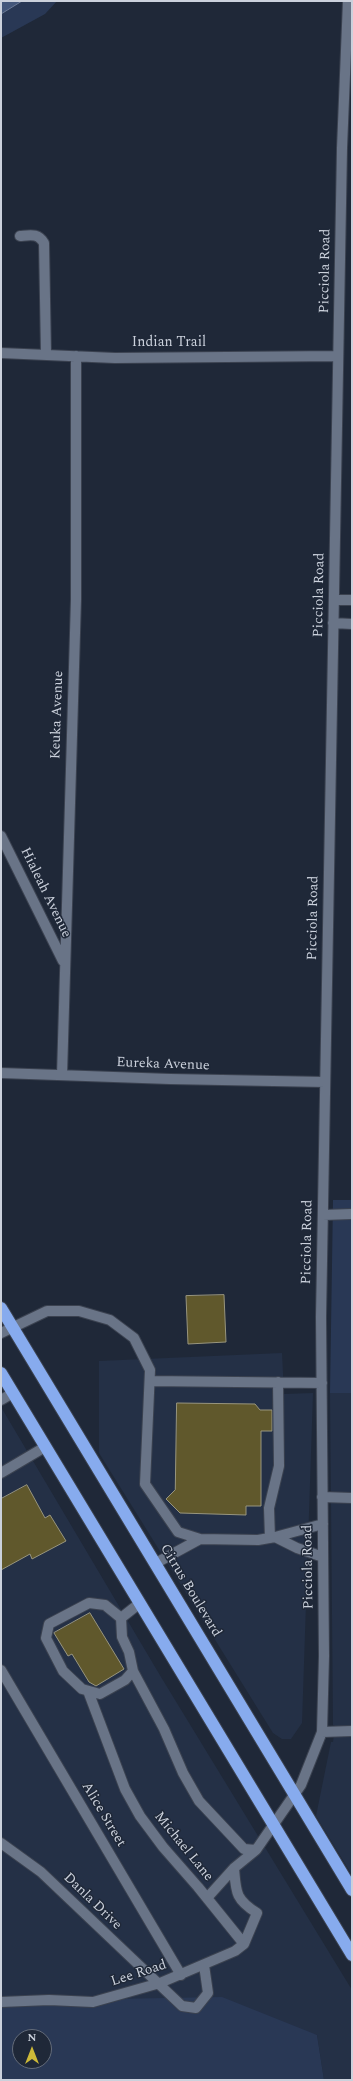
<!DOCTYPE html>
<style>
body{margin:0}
#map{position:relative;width:353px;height:2081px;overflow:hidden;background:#1f2838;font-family:Spectral,serif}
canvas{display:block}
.frame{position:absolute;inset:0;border:2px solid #cbd1dc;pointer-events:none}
.north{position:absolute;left:12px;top:2029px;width:40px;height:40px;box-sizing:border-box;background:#1f2838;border:1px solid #646c7a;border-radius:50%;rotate:0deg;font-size:11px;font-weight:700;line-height:16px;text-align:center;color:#cbd1dc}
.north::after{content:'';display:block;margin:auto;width:14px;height:18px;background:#cdb938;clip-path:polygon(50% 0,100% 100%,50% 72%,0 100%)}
</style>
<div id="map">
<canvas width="353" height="2081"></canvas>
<div class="frame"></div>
<div class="north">N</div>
</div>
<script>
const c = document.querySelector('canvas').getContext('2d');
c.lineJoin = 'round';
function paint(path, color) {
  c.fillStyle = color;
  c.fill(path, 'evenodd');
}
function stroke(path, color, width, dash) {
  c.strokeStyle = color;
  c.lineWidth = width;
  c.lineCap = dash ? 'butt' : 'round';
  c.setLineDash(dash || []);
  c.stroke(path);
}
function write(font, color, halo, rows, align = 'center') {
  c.font = font + ' Spectral,serif';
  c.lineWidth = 3;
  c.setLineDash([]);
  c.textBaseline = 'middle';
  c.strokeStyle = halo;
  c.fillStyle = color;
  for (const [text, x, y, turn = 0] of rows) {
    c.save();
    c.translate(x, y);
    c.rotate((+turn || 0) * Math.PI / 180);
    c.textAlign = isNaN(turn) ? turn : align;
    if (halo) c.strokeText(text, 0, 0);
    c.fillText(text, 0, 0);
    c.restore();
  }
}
const built = new Path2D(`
 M282,1353l2,41 29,-1 -11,330 -11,16h-9l-9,-6 -174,-280v-92z
 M330,1393h22v482l-36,-59 15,-74h2l2,-16 -2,-1z
 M1,1407l160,270 191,313v90h-28l-7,-45 -316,-34z`);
const green = new Path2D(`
 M22,1h35l-12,13 -44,24v-24z
 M333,1200h19v193h-22z
 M222,1997l95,38 7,45h-323v-79zM20,2037h24v24h-24z`);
const water = new Path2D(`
 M1,1h21l-21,13z`);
const building = new Path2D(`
 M224,1295l2,47 -38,2 -2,-48z
 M177,1403l78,1 5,6h12v21h-11v75h-15v9l-66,-2 -14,-14 9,-9z
 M27,1485l18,33 5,-3 16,26 -34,18 -2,-5 -29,16v-71z
 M90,1613l34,56 -28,17 -7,-4 -17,-28 -4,2 -14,-23z`);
const minor = new Path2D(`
 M20,236c11,-1 18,-3 24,7l2,111
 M1,353l114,5 223,-2
 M334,600h18
 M333,623l19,1
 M1,836l62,125
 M1,1073l169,6 155,3
 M62,1075l14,-476v-243
 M323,1215l29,-1
 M1,1333l46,-22h32l31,9 24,18 16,32 -5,114 33,48 22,7 58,1 17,-3
 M150,1381l172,2
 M1,1400l12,-7
 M1,1473l44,-26
 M322,1497l30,1
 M323,1524l-48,13 22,11 26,9
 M270,1538l-1,-30 10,-42 -1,-84
 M156,1563l44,-24
 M89,1603l16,2 16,13 1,19 7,15 4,19 -8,9 -25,14 -18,-5 -19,-18 -17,-33 3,-14z
 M121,1618l19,-15
 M1,1670l180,305
 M133,1671l31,58 19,44 16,28 45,48 12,1 45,-65 21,-53 2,-76 -3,-339 21,-1169 6,-147
 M88,1691l37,98 15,27 23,31 35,40 46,57
 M322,1732l30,-1
 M1,1843l40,29 141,134 14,2 12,-15 -4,-28
 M207,1898l27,-30 22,-18
 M1,2002l48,-2 44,2 67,-19 75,-32 9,-7 13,-31c-22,-14 -21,-21 -23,-45`);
const highway = new Path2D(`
 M1,1308l351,582
 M1,1373l351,582`);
const streetNames = [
 ["Picciola Road",326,271,-89],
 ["Indian Trail",169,343],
 ["Picciola Road",320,595,-89],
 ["Keuka Avenue",58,715,-88],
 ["Hialeah Avenue",45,893,64],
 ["Picciola Road",314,918,-89],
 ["Eureka Avenue",163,1065,2],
 ["Picciola Road",308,1242,-89],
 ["Picciola Road",309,1567,-91],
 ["Citrus Boulevard",190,1591,59],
 ["Alice Street",103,1815,59],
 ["Michael Lane",183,1847,51],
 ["Danla Drive",92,1902,44],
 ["Lee Road",139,1974,-18]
];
paint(built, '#243046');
paint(green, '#293855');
paint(water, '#43567a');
stroke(water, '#6c7b97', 1);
paint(building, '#60582c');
stroke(building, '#98957e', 1);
stroke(minor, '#3b4250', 12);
stroke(highway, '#3b4250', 14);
stroke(minor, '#697487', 10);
stroke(highway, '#87abee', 12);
write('14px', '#cbd1dc', '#1f2838', streetNames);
</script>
